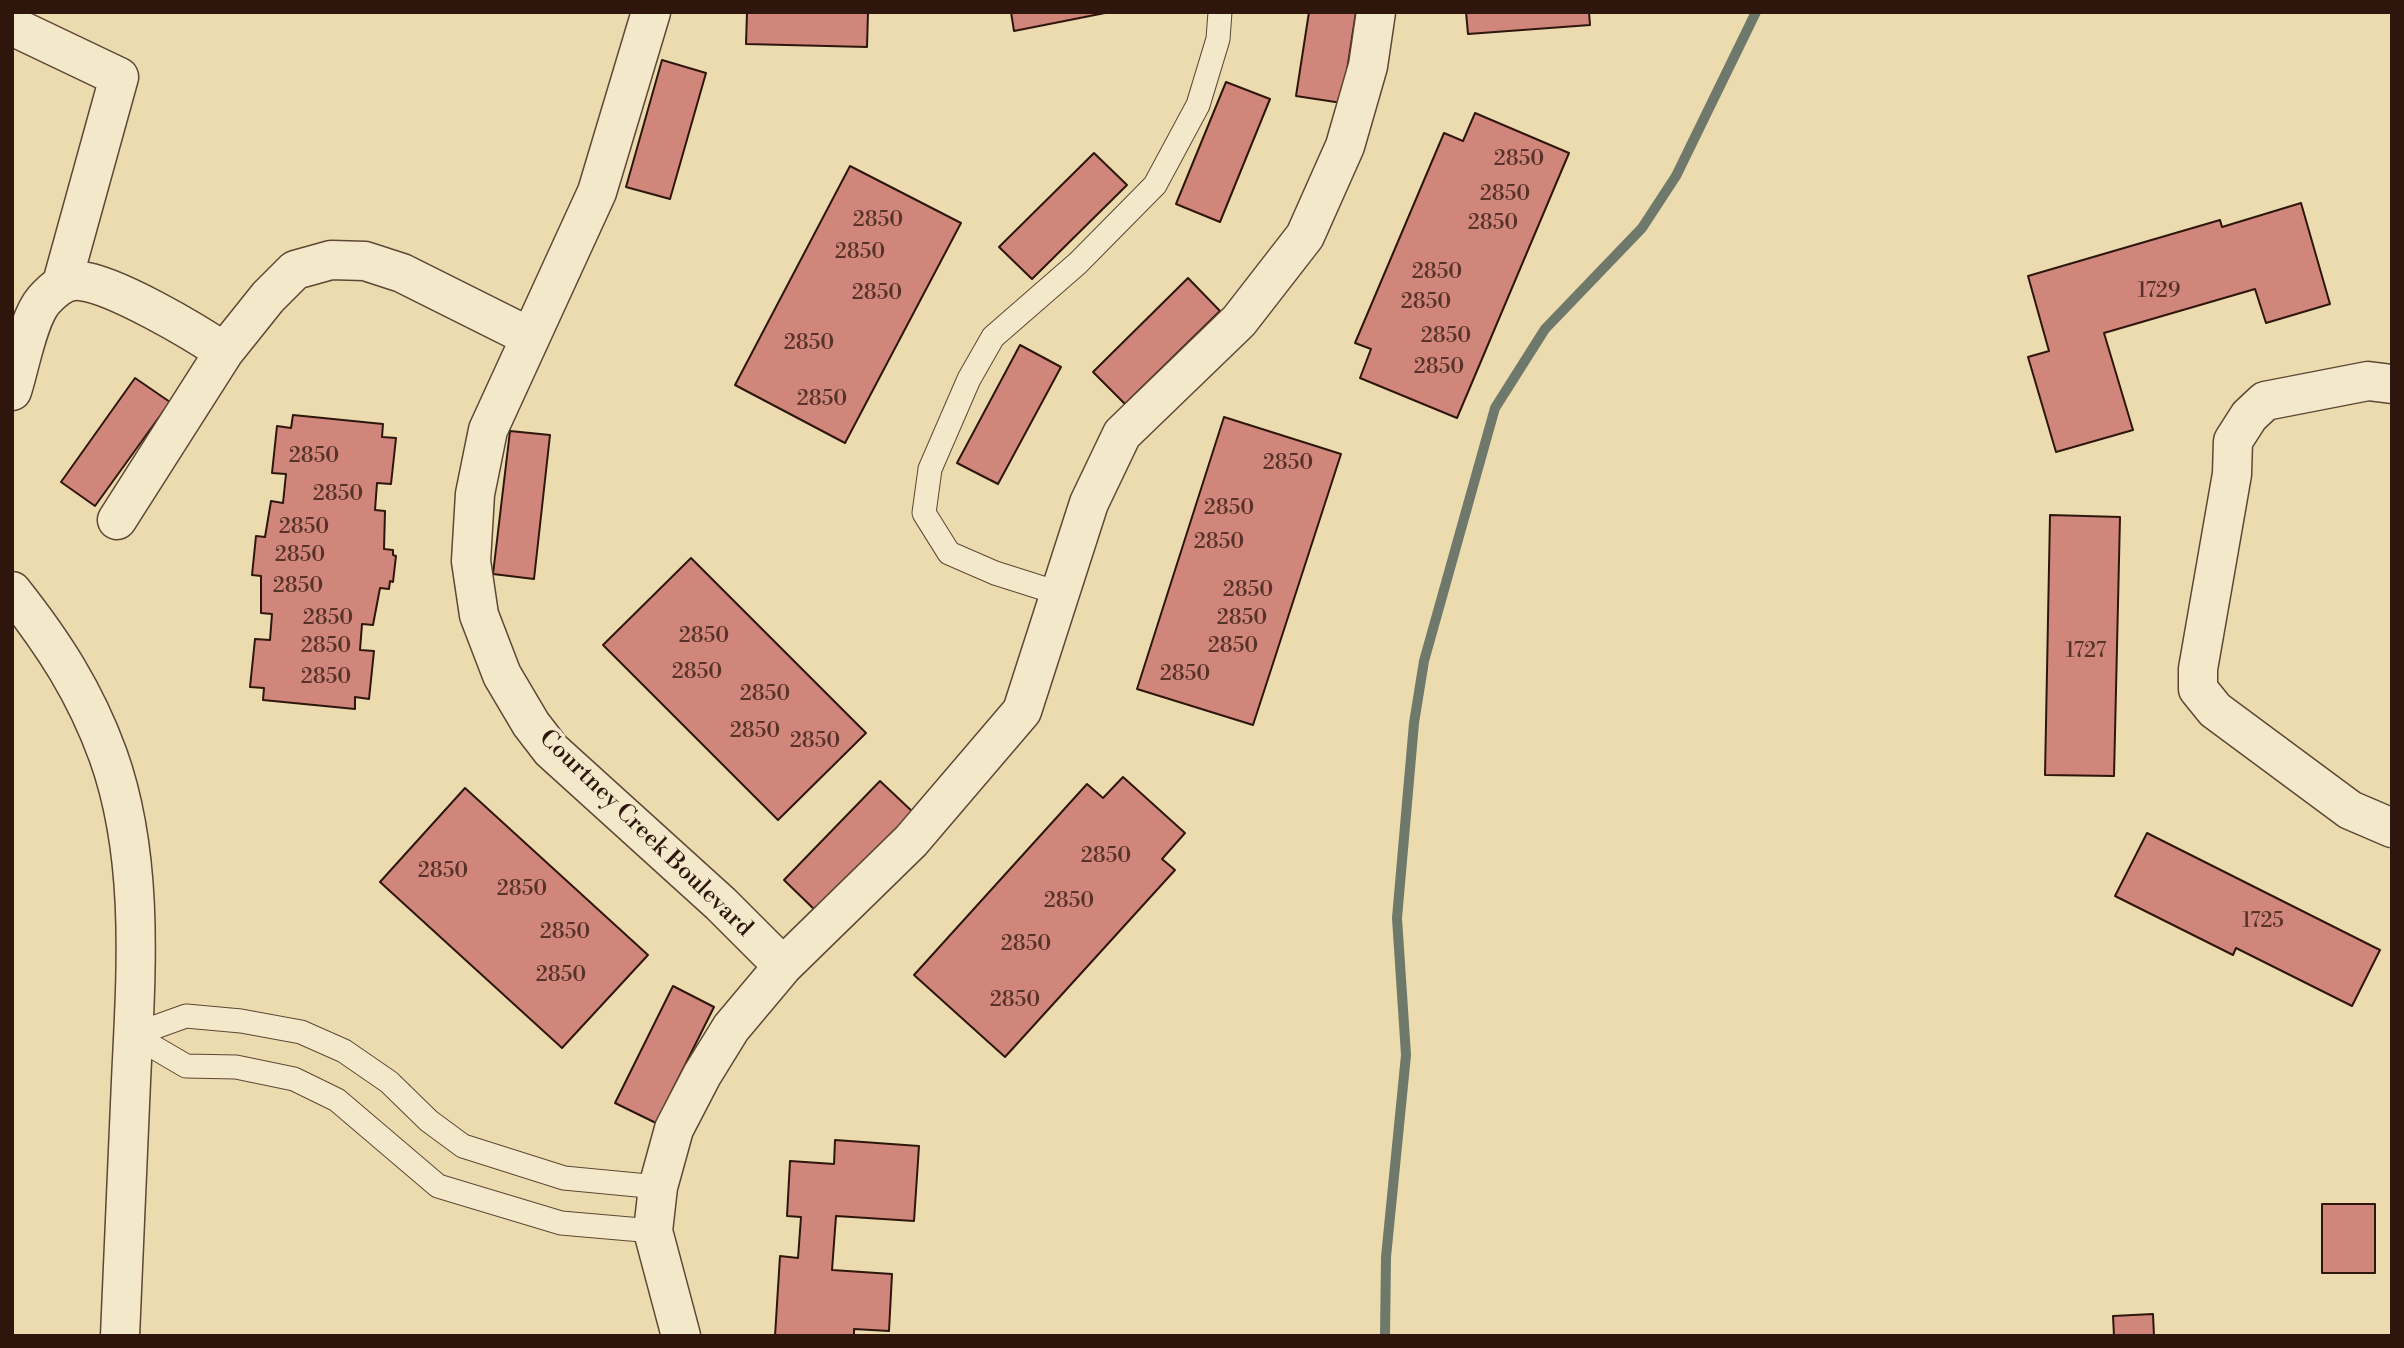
<!DOCTYPE html>
<style>
body{margin:0}
#map{position:relative;width:2404px;height:1348px;overflow:hidden;background:#ecdbae;font-family:"Libre Bodoni",serif}
canvas{display:block}
.frame{position:absolute;inset:0;border:14px solid #2e160d;pointer-events:none}
</style>
<div id="map">
<canvas width="2404" height="1348"></canvas>
<div class="frame"></div>
</div>
<script>
const c = document.querySelector('canvas').getContext('2d');
c.lineJoin = 'round';
function stroke(path, color, width, dash) {
  c.strokeStyle = color;
  c.lineWidth = width;
  c.lineCap = dash ? 'butt' : 'round';
  c.setLineDash(dash || []);
  c.stroke(path);
}
function paint(path, color) {
  c.fillStyle = color;
  c.fill(path, 'evenodd');
}
function write(font, color, halo, rows, align = 'center') {
  c.font = font + ' "Libre Bodoni",serif';
  c.lineWidth = 7;
  c.setLineDash([]);
  c.textBaseline = 'middle';
  c.strokeStyle = halo;
  c.fillStyle = color;
  for (const [text, x, y, turn = 0] of rows) {
    c.save();
    c.translate(x, y);
    c.rotate((+turn || 0) * Math.PI / 180);
    c.textAlign = isNaN(turn) ? turn : align;
    if (halo) c.strokeText(text, 0, 0);
    c.fillText(text, 0, 0);
    c.restore();
  }
}
const stream = new Path2D(`
 M1385,1336l1,-79 20,-202 -9,-137 17,-195 10,-62 71,-253 50,-79 97,-101 34,-52 80,-164`);
const building = new Path2D(`
 M747,12h121l-1,35 -121,-3z
 M1011,12h99l-96,19z
 M1309,12h47l-14,91 -46,-7z
 M1466,12h123l1,13 -122,9z
 M662,60l44,13 -36,126 -44,-12z
 M1226,82l44,17 -50,123 -44,-18z
 M1475,113l94,40 -112,265 -97,-40 11,-29 -16,-6 89,-210 19,8z
 M1094,153l33,32 -95,94 -33,-32z
 M850,166l111,57 -116,220 -110,-58z
 M2301,203l29,101 -64,19 -11,-34 -151,44 29,97 -77,22 -28,-95 21,-6 -21,-75 192,-56 2,7z
 M1188,278l32,33 -95,93 -32,-32z
 M1020,345l41,22 -63,117 -41,-21z
 M135,378l35,24 -75,104 -34,-24z
 M293,415l90,9 -1,13 14,1 -5,46 -14,-1 -2,27 10,1 -1,38 9,1v5l3,1 -3,26 -3,-1 -1,8 -9,-1 -7,37 -11,-1 -2,26 14,1 -5,48 -14,-2v12l-92,-9 1,-12 -14,-1 5,-48 15,1 2,-26 -11,-1v-37l-9,-1 4,-39 9,1 6,-36 12,2 3,-29 -14,-1 5,-47 14,2z
 M1224,417l117,37 -88,271 -116,-36z
 M510,431l40,4 -16,144 -41,-5z
 M2050,515l70,2 -6,259 -69,-1z
 M691,558l175,175 -88,87 -175,-175z
 M1123,777l62,56 -23,26 13,11 -170,187 -91,-82 173,-191 16,14z
 M880,781l35,33 -97,99 -34,-33z
 M465,788l183,167 -86,93 -182,-166z
 M2147,833l233,117 -28,56 -116,-58 -3,7 -118,-59z
 M673,986l41,21 -58,116 -41,-20z
 M835,1140l84,6 -5,75 -78,-5 -4,54 60,4 -3,57 -35,-2v7h-79l5,-80 18,2 3,-41 -14,-1 3,-55 44,3z
 M2322,1204h53v69h-53z
 M2153,1314l1,22h42h-82l-1,-20z`);
const service = new Path2D(`
 M1058,593l-63,-20 -46,-20 -25,-40 6,-44 39,-90 24,-42 85,-74 77,-78 43,-80 20,-66 2,-27
 M133,1035l53,-19 55,5 60,11 43,19 45,31 40,39 34,25 101,32 94,9
 M133,1035l53,31 50,1 58,12 43,21 101,86 123,37 92,8`);
const minor = new Path2D(`
 M651,12l-54,180 -109,238 -13,64 -4,67 8,54 23,60 29,49 20,26 170,154 62,62
 M12,26l107,51 -57,206
 M2392,384l-24,-3 -103,20 -16,15 -16,25 -1,33 -34,195v20l17,21 135,100 42,18
 M12,391c8,-24 16,-73 32,-91 10,-11 21,-21 36,-19 34,3 115,51 144,71
 M117,520l107,-168 44,-55 27,-27 36,-10 34,1 37,12 128,64
 M12,591c42,53 73,101 96,164 37,103 28,219 23,326 -4,85 -7,170 -11,255
 M681,1336l-28,-105 5,-44 16,-58 28,-54 29,-47 52,-62 128,-125 111,-130 67,-208 33,-69 117,-113 66,-85 40,-90 23,-80 8,-54`);
const numberNames = [
 ["2850",1519,160],
 ["2850",1505,195],
 ["2850",878,221],
 ["2850",1493,224],
 ["2850",860,253],
 ["2850",1437,273],
 ["1729",2159,292],
 ["2850",877,294],
 ["2850",1426,303],
 ["2850",1446,337],
 ["2850",809,344],
 ["2850",1439,368],
 ["2850",822,400],
 ["2850",314,457],
 ["2850",1288,464],
 ["2850",338,495],
 ["2850",1229,509],
 ["2850",304,528],
 ["2850",1219,543],
 ["2850",300,556],
 ["2850",298,587],
 ["2850",1248,591],
 ["2850",328,619],
 ["2850",1242,619],
 ["2850",704,637],
 ["2850",326,647],
 ["2850",1233,647],
 ["1727",2086,652],
 ["2850",697,673],
 ["2850",1185,675],
 ["2850",326,678],
 ["2850",765,695],
 ["2850",755,732],
 ["2850",815,742],
 ["2850",1106,857],
 ["2850",443,872],
 ["2850",522,890],
 ["2850",1069,902],
 ["1725",2263,922],
 ["2850",565,933],
 ["2850",1026,945],
 ["2850",561,976],
 ["2850",1015,1001]
];
const streetNames = [
 ["Courtney Creek Boulevard",645,834,44]
];
stroke(stream, '#6e796b', 10);
paint(building, '#d0867b');
stroke(building, '#2e160d', 2);
stroke(service, '#5e4735', 25);
stroke(minor, '#5e4735', 41);
stroke(service, '#f3e8ca', 23);
stroke(minor, '#f3e8ca', 38);
write('21px', '#563228', null, numberNames);
write('24px', '#2e160d', '#f3e8ca', streetNames);
</script>
